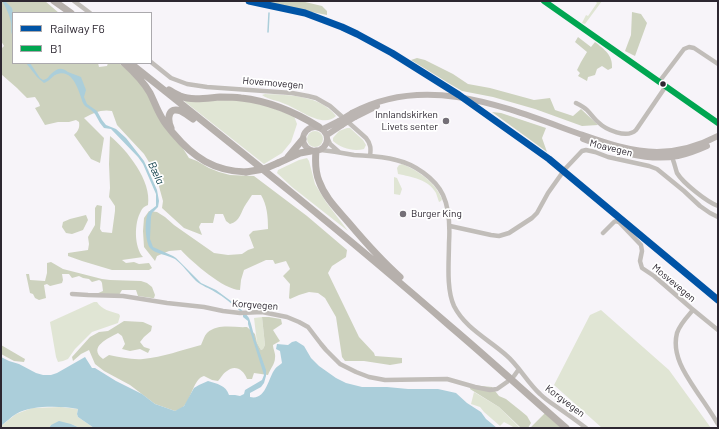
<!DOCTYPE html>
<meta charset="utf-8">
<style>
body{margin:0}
#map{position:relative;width:719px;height:429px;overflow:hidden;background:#f7f4f9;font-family:Barlow,sans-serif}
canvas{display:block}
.frame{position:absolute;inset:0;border:2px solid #2d2731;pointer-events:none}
.legend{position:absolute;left:12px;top:12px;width:140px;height:52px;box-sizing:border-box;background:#fff;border:1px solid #aba9ad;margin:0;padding:5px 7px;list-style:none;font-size:12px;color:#2d2731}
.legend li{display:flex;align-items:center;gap:8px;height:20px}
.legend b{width:20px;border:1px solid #aba9ad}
</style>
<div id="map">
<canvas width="719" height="429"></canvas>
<div class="frame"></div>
<ul class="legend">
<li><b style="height:5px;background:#0054a6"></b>Railway F6</li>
<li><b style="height:5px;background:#00a651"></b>B1</li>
</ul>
</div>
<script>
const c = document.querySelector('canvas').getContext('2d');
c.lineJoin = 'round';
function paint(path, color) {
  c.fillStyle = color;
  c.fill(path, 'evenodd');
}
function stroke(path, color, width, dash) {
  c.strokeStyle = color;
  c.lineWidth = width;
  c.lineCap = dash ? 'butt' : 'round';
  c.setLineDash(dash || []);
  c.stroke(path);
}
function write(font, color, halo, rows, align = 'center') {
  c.font = font + ' Barlow,sans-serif';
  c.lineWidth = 3.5;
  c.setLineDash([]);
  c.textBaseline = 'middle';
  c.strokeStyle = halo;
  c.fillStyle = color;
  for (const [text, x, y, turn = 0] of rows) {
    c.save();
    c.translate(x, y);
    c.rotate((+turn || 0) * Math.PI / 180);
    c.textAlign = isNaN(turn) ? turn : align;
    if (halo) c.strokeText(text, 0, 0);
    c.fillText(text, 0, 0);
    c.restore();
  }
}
const green = new Path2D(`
 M595,1h7l-17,23 -3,-1 4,-8 2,1 9,-13z
 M265,94c24,1 55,1 71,22 -13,13 -37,-7 -51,-12 -8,-4 -16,-4 -23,-9z
 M232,100l18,2 17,4 27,10 3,8 -6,18 -9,11 -18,11 -80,-63z
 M347,128h3l13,12 3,5 -2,4c-11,3 -23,-1 -31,-8v-3l6,-7z
 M307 139a8 8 0 1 1 16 0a8 8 0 1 1-16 0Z
 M307,158l2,3 6,23 11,18 22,29 -56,-44 -15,-14 1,-3 21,-10z
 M402,164c17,7 33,18 40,35l-1,2 -2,1c-1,-3 -2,-6 -3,-9 -8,-14 -24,-16 -38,-19l-1,-6 2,-3z
 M394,177l3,1 5,11 -2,6 -6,-1z
 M94,302h3c5,8 13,9 22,12l1,2 -2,7 -26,9 -17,17 -7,10 -5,2 -5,1 -2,-5 -6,-35z
 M601,310l68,60 42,58h-109l-48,-43 36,-70z
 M262,317l3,28 -2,4 -2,1 -4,-7 -3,-25z
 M474,392l25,15 20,20v1h-4l-11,-6 -4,4 -16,-14 -4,-5 -9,-3z
 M61,407l17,2 -1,5 1,3 16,11h-14l-9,-4 -20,1 -2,3h-48v-2l15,-12 16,-6z`);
const forest = new Path2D(`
 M1,1h44l14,12h-46v50h85l1,4 8,-1 1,-3h11l22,19 48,76 8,3 12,7 10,4 11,3 24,1 53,40 40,34 -1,7 -14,9 -4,7 31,64 15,16 1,3 27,2v5l-12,2 -26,-4h-19l-3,-4 -6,-40 -11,-19 -7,-5 -9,-1 -10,3 -9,4 -1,-1 1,-14 -7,-8 7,-7 -4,-8 -11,3 -2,-4h-7l-22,10 -3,10 -1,10c-16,0 -48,-28 -59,-40l-12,1 -12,5 -2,5 -11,-14 -1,-16 1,-13 5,-7 8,1 8,5 9,8 40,28 14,2 14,-1 6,-4 6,-2 -5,-13 4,-4 15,-2c0,-13 -1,-24 -7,-34h-9c-2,3 -4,6 -6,9 -5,7 -6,18 -16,20l-4,-3 -3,-7h-8l-2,9h-12l-2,4 3,8 -18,-7 -22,-20 1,-7 -8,-29 -11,-18 -14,-15 -13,-14 -5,-14c-11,-2 -18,2 -28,7l20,20 -4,25 -9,-4 -17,-24c4,-4 6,-7 5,-13l-3,-2 -7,2h-11l-13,3 -10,-17 5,-2 -1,-3 -4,-6 -8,1 -10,-10 -16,-14v-25l3,-3 -3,-5z
 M255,1h46l21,5 5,5v4z
 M632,12l9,2 6,9 -12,33 -10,-5 6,-16z
 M578,37l13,10 4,-5c9,7 18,13 17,26l-4,2 -6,-4 -5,3 -2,6 -7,2 -1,4 -9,-5 2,-3 -3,-3 4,-8 6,-10 -12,-10z
 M417,58l8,2 28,14 15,10 22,4 44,12 16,-2 5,12 18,6 8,-7 17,16 -16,1 -47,-17 -42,-12 -31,-6 -12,-7 -39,-24z
 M492,112l9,1 45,15 -4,10 5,14z
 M110,136c17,14 42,45 38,69 -3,1 -6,3 -7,6 -7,12 -7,36 2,46l-21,3 4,3 8,-1 5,2 10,-1 3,5 -3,2h-37l-30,-9 -14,-5v-3l20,-3 1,-6 -1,-7 7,-12v-17l2,-3 5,1 -2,23 2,3 10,1 3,-22v-5l-6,-9 1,-9 -1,-24z
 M86,215l2,5 -5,10 -11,4 -6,-1 -4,-6 1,-5 7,-3z
 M51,262l12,7 39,10 8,1 31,1 6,2 5,4 3,8 -1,3h-2l-14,-2 -2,-6h-14l-3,5 -23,-1 7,-3 -1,-8 -1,-2 -2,-1 -7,2 -3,-3 -6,-1 -4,-2 -7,2 -3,-4h-7l1,6 -1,3 -12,3 -3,-2 -3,1 2,13 -7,2 -4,-2 -2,-4 -3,-1 -4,-19h3l1,6 15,1 2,-8v-10z
 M262,317h7l12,2 1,5 -9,6 5,8 2,3 -7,4c0,4 3,9 2,13 0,6 -5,11 -7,17l-14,-2 -2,6h-5c-3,-9 -12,-15 -20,-8 -4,2 -6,7 -9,10l-6,-1 -8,-4c-11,3 -12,23 -21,31 -2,2 -6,3 -8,4l-20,-7 -25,-19 -26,-14 -9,-7 -6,-14 -8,4 -8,7 -1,-4 18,-20 9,-5 9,-1 16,-10 19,1 9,4 -1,5 -7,6 -4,5 4,5 6,2 -2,4 -8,-4 -10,2 -8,-2 3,-5 -3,-8 -4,-3c-9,5 -31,14 -15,26l6,-4c11,2 23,5 34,4 20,-2 39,-9 58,-14 2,-4 3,-9 6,-12 11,-10 27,-5 40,-6l8,7 2,9 4,7 2,-1 2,-4z
 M1,345l24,14 -1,3 -10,-1 -13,-7z
 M471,385l21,2 7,9 7,3 15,12 6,5 4,7 -3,5h-7l-22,-21 -29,-18z
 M545,413l16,15h-31z`);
const water = new Path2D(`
 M2,1h3l7,7 1,5v23c-3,-4 -1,-8 -2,-13 -1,-7 -5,-16 -9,-22z
 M26,63h4l10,15 3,2c5,-1 5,-3 8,-6 7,-6 10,-7 17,-2 4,2 9,3 13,5l5,13 -2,7 3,7 10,7 5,9 4,5 10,4 10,9 18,23 13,29 2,11 -1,6 -6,6 -1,4 -1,22 3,8 20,9 3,2 25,25 15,7 19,14 11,10 3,4 2,6 4,15 11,31v6l-2,7 -3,4 -11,6v4c16,4 18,-19 25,-28 1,-2 5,-4 7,-6l-2,-12 -4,-2 1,-5 11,1 4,-3 4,-1 8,5 7,12 8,8 17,12 10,5 16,4h25l21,2h30l18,4 11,10 14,9 5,7 11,9h-403l-16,-11 -1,-3 1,-5c-18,-3 -46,-4 -62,5 -5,3 -10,8 -15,12v-69l8,4 10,3 17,9 7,2h8l6,-2 28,-16 7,11h3l21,13 26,13 13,10 20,7 9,-5 10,-18 5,-3 9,-4c9,3 18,4 21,14h6l5,1 4,-2 1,-4 17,-10 2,-5 -16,-51v-3l-5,-4v-3l-3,-3c-8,-7 -16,-14 -25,-19 -6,-4 -13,-6 -19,-11 -7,-7 -13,-16 -21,-22 -7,-4 -20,-5 -25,-11 -5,-7 -6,-30 -1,-36 2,-3 5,-4 7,-6v-12l-13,-30 -5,-7 -27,-28 -7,-1 -4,-5 -5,-9 -4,-4 -6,-4 -2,-3c-4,-11 -10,-37 -28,-28 -4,3 -6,6 -11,8l-7,-6z
 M59,421l12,3 9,4h-31l2,-3z`);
const stream = new Path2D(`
 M268,32l1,-19`);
const minor = new Path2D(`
 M74,1l16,12
 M544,1l174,122
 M151,62l20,16 16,6 20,3 85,6 16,3 8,2 14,8 36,32c5,6 5,11 4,18
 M659,82l25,-33 5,-2 5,1 24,16
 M576,103c4,2 8,4 11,7 4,4 7,9 11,12 8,8 29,17 38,8l30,-44
 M327,137l3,7 9,8
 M321,150c11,1 22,3 33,5 14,1 28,1 42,5 18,4 39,18 47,35 7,15 7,32 6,48 0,18 -3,46 5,63 11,22 34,33 52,49 13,11 21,27 34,39 5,5 11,9 17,13 10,7 20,14 29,21
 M671,155c3,6 4,12 6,18 6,10 30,29 41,33
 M450,226l41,9 8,1 10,-3 23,-15 5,-5 11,-20 17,-24 17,-18 4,-1 9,2 13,5 41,9 8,3 27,22 16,15 10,7 8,4
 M603,233l11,-11 2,-1 3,1 22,23 1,6 -2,10 2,7 12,8 37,32 27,22
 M72,294l16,1 35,1 44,7 37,4 19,4 17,2 22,-1 25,5 12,5 9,5 13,17 5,6 14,14 16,8 13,5 16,3 62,-1 28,8 15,3 7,-1 10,-7
 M693,310c-6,7 -13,14 -16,23 -6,23 10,44 22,62 7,10 13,19 19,29
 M514,376l5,-7`);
const major = new Path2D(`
 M352,113c74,-40 153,-6 225,20 26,9 53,19 80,19 21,0 42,-6 61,-16
 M355,117l22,-11
 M303 139a12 12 0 1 1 24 0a12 12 0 1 1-24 0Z
 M323,129l16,-8
 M327,135l15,-10
 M583,139c30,11 62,23 95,17 10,-2 20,-6 29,-10`);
const highway = new Path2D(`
 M54,1l17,12
 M124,63c10,9 19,18 26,30 4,8 7,17 12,25 3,6 7,10 11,15 21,25 41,38 73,39
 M130,63c108,86 216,172 320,263 39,33 77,68 116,102
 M169,90c3,2 7,4 11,6 12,5 27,2 40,1 7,0 14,0 21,1 28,3 54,14 78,29
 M171,128c-4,-9 -3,-22 10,-17 4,2 8,5 12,8
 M316,151c-1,11 -1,20 3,30 6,17 19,29 30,42 16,19 32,37 51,54
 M288,157l15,-18
 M278,163l22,-10 11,-2`);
const majorBridge = new Path2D(`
 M339,121l13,-8
 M342,125l13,-8`);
const highwayBridge = new Path2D(`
 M246,172l18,-3 14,-6`);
const bus1 = new Path2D(`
 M544,1l174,122`);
const rail1 = new Path2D(`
 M249,1l56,12 37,14 15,7 35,19 67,42 90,64 169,141`);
const markers = [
 [663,84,3.5,"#2d2731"],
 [446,121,4,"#746f77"],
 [403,214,4,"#746f77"]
];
const streetNames = [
 ["Hovemovegen",273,83,5],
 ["Moavegen",611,148,14],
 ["Mosvevegen",674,283,40],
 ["Korgvegen",255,305,4],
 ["Korgvegen",565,401,37]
];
const poiNames = [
 ["Innlandskirken",438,115],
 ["Livets senter",438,127],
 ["Burger King",411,214,"left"]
];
const waterNames = [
 ["Bæla",156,173,65]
];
paint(green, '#e0e5d4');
paint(forest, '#cdd2be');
paint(water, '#abceda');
stroke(stream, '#abceda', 1.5);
stroke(minor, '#c1bdb9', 4.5);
stroke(major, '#bbb5b2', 6);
stroke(highway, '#b6b0ac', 7);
stroke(majorBridge, '#bbb5b2', 6);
stroke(highwayBridge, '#b6b0ac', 7);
stroke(bus1, '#00a651', 6);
stroke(rail1, '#0054a6', 7);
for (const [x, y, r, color] of markers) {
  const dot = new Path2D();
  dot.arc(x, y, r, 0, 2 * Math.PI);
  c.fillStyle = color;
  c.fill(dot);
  stroke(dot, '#fff', 1.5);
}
write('10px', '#2d2731', '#fff', streetNames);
write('10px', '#2d2731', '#fff', poiNames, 'right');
write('italic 11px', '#13414d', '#fff', waterNames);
</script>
